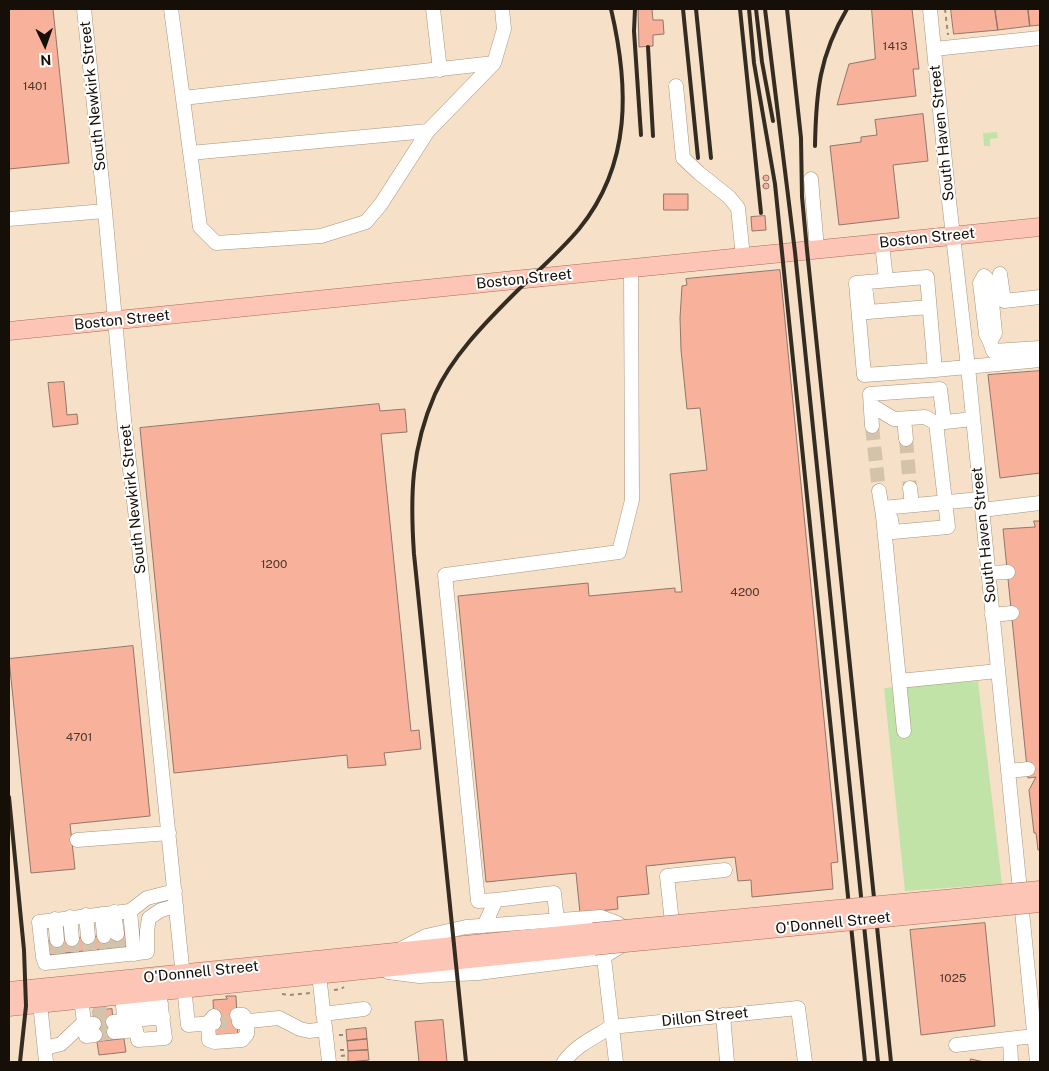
<!DOCTYPE html>
<style>
body{margin:0}
#map{position:relative;width:1049px;height:1071px;overflow:hidden;background:#f6e1c8;font-family:"Public Sans",sans-serif}
canvas{display:block}
.frame{position:absolute;inset:0;border:10px solid #160f07;pointer-events:none}
.north{position:absolute;left:20px;top:20px;width:50px;height:50px;-webkit-text-stroke:4px #fff;paint-order:stroke;rotate:177deg;font-size:14px;font-weight:700;line-height:20px;text-align:center;color:#160f07}
.north::after{content:'';display:block;margin:auto;width:18px;height:22px;background:#160f07;clip-path:polygon(50% 0,100% 100%,50% 72%,0 100%)}
</style>
<div id="map">
<canvas width="1049" height="1071"></canvas>
<div class="frame"></div>
<div class="north">N</div>
</div>
<script>
const c = document.querySelector('canvas').getContext('2d');
c.lineJoin = 'round';
function paint(path, color) {
  c.fillStyle = color;
  c.fill(path, 'evenodd');
}
function stroke(path, color, width, dash) {
  c.strokeStyle = color;
  c.lineWidth = width;
  c.lineCap = dash ? 'butt' : 'round';
  c.setLineDash(dash || []);
  c.stroke(path);
}
function write(font, color, halo, rows, align = 'center') {
  c.font = font + ' "Public Sans",sans-serif';
  c.lineWidth = 4;
  c.setLineDash([]);
  c.textBaseline = 'middle';
  c.strokeStyle = halo;
  c.fillStyle = color;
  for (const [text, x, y, turn = 0] of rows) {
    c.save();
    c.translate(x, y);
    c.rotate((+turn || 0) * Math.PI / 180);
    c.textAlign = isNaN(turn) ? turn : align;
    if (halo) c.strokeText(text, 0, 0);
    c.fillText(text, 0, 0);
    c.restore();
  }
}
const green = new Path2D(`
 M997,132l1,6 -8,1v7h-6l-1,-13z
 M978,681l24,203 -97,7 -21,-203z`);
const building = new Path2D(`
 M9,9h44l16,154 -60,6z
 M652,9l1,11h10l1,14 -11,1v11l-14,1 -1,-37z
 M872,9h40l7,60h-6l3,27 -79,9 12,-41 26,-5z
 M951,9h44l3,21 -44,4z
 M995,9h33l2,17 -32,4z
 M1028,9h12v16l-10,1z
 M923,114l5,47 -35,4 6,53 -60,7 -9,-79 31,-4v-5l16,-2 -2,-15z
 M763 178a3 3 0 1 1 6 0a3 3 0 1 1-6 0Z
 M763 186a3 3 0 1 1 6 0a3 3 0 1 1-6 0Z
 M664,194h24v16h-24z
 M765,216l1,14 -14,1 -1,-14z
 M780,270l58,592 -7,1 2,26 -81,8 -1,-17 -13,1 -3,-24 -89,9 3,28 -32,3 1,12 -38,4 -4,-40 -90,9 -28,-286 130,-13 1,13 86,-8v4h7l-12,-118 37,-4 -7,-62 -13,1 -6,-59 -1,-32 2,-32 5,-1 -1,-6z
 M1040,371v102l-40,5 -12,-103z
 M64,382l3,33 10,-1 1,10 -25,3 -5,-44z
 M379,404l1,7 25,-2 2,23 -26,2 30,297 8,-1 2,19 -37,4 2,12 -38,3 -1,-13 -173,18 -34,-345z
 M1034,521h6v329h-2l-2,-17h-2l-5,-43 7,-13 -8,1 -25,-249 32,-2z
 M133,646l17,170 -80,8 5,45 -44,4 -22,-214z
 M985,923l10,103 -74,9 -11,-105z
 M130,933l2,13 -87,9 -1,-13z
 M226,996h10l2,43 -23,1 -2,-40 14,-1z
 M112,1009l2,27 -19,1 -2,-26z
 M443,1020l4,42h-28l-4,-40z
 M366,1028l1,11 -20,2 -1,-11z
 M124,1039l2,13 -27,3 -2,-13z
 M367,1039l1,11 -20,1 -1,-10z
 M368,1050l1,10 -21,2v-11z
 M971,1059l13,3h-14z`);
const minorTunnel = new Path2D(`
 M872,426l7,65
 M906,439l4,49
 M117,934l1,14
 M104,936l2,13
 M88,937l2,14
 M72,939v13
 M57,940l1,14
 M93,1013l19,-2
 M214,1023l23,-1
 M94,1024l19,-2
 M95,1035l19,-3`);
const path = new Path2D(`
 M945,9l3,26
 M334,990l7,-1 3,-2
 M282,994l8,1 20,-2
 M339,1035h7
 M340,1050h7
 M341,1056l7,-1`);
const minor = new Path2D(`
 M84,9l21,202 20,218 11,89 52,507 26,-2
 M171,9l29,218 16,16 105,-7 45,-14 15,-18 47,-73 -238,22
 M433,9l7,61
 M930,9l18,183 20,175 69,695
 M934,49l106,-11
 M676,86l7,72 16,15 30,24 9,11 5,49
 M183,98l311,-35
 M428,131l66,-68 10,-34 -2,-20
 M811,179l6,70
 M9,219l96,-8
 M882,243l4,37
 M1000,274l4,27 36,-4
 M866,293l2,19 61,-5
 M990,342l-4,-8 -6,-51 4,-7 6,6 5,51 -5,9 3,9 47,-3
 M935,370l-71,5 -8,-92 71,-6 8,93 105,-10
 M871,405l23,14 31,-2 11,6 37,-4
 M904,419l2,20
 M872,426l-2,-32 70,-5 4,33
 M910,488l2,17
 M879,491l4,25 21,215
 M882,508l99,-9
 M982,510l58,-7
 M888,518l3,1 2,13 55,-5 -12,-104
 M988,573l20,-1
 M992,615l20,-2
 M899,681l99,-10
 M1008,771l20,-2
 M77,840l92,-7
 M175,891l-28,7 -17,13 -91,11 4,35 2,6 102,-11v-21l2,-13 12,-8 15,-4
 M496,900l-18,1 -33,-326 174,-23 13,-52 -1,-232
 M130,911l4,43
 M114,912l3,22
 M102,914l2,22
 M86,915l2,22
 M70,917l2,22
 M55,919l2,21
 M484,926l12,-26 58,-7 3,27
 M673,932l-6,-56 58,-6
 M603,949l13,113
 M399,950l27,-14 40,-9 135,-10 16,6 12,8
 M318,966l11,96
 M388,972l31,4 59,-3 125,-16 21,-13
 M39,993l7,69
 M81,1000l5,36 9,-1
 M123,1007l38,-3
 M323,1014l41,-5
 M723,1015l4,47
 M214,1016l-6,7 1,17 6,2 27,-2 5,-6v-13l-4,-6h-6
 M113,1022l11,-1 -2,-36
 M239,1022l40,-4 21,11 9,2 16,-2
 M126,1031l10,-1 2,10 27,-2 -6,-46
 M114,1032l12,-1 -2,-10 39,-4
 M1010,1039l1,23
 M956,1045l78,-9
 M45,1048l16,-4 20,-19 13,-1
 M564,1062c11,-16 31,-25 47,-35l187,-19 7,54`);
const major = new Path2D(`
 M9,331l1031,-104
 M9,991l584,-59
 M9,1007l585,-61`);
const rail = new Path2D(`
 M635,9l-1,22 7,104
 M683,9l15,149
 M696,9l15,149
 M740,9l21,204
 M749,9l5,54 21,121 90,878
 M756,9l6,53 11,59
 M765,9l30,243 83,810
 M787,9l14,129 1,59 5,53 84,812
 M648,47l5,89
 M815,146c1,-53 4,-90 32,-137
 M9,797l15,153 2,56 -6,56
 M466,1062l-52,-508c-4,-58 -3,-105 21,-160 17,-37 48,-69 77,-98 22,-22 47,-43 67,-67 53,-65 50,-143 32,-220`);
const majorBridge = new Path2D(`
 M593,932l447,-42
 M594,946l446,-43`);
const numberNames = [
 ["1413",895,46],
 ["1401",35,86],
 ["1200",274,564],
 ["4200",745,592],
 ["4701",79,737],
 ["1025",953,978]
];
const streetNames = [
 ["South Newkirk Street",93,96,-96],
 ["South Haven Street",942,133,-96],
 ["Boston Street",927,238,-6],
 ["Boston Street",524,279,-6],
 ["Boston Street",122,320,-6],
 ["South Newkirk Street",133,499,-96],
 ["South Haven Street",984,535,-96],
 ["O'Donnell Street",833,923,-6],
 ["O'Donnell Street",201,972,-6],
 ["Dillon Street",705,1017,-6]
];
paint(green, '#c1e3a7');
paint(building, '#f8b19a');
stroke(building, '#92756b', 1);
stroke(minorTunnel, '#d4c2ab', 14, [14, 7]);
stroke(minor, '#a7937c', 15);
stroke(major, '#ac6d58', 19);
stroke(path, '#998a78', 2, [4, 4]);
stroke(minor, '#fff', 14);
stroke(major, '#fdc5b5', 18);
stroke(rail, '#342b21', 4);
stroke(majorBridge, '#ac6d58', 19, []);
stroke(majorBridge, '#fdc5b5', 18);
write('12px', '#4e382c', null, numberNames);
write('15px', '#160f07', '#fff', streetNames);
</script>
